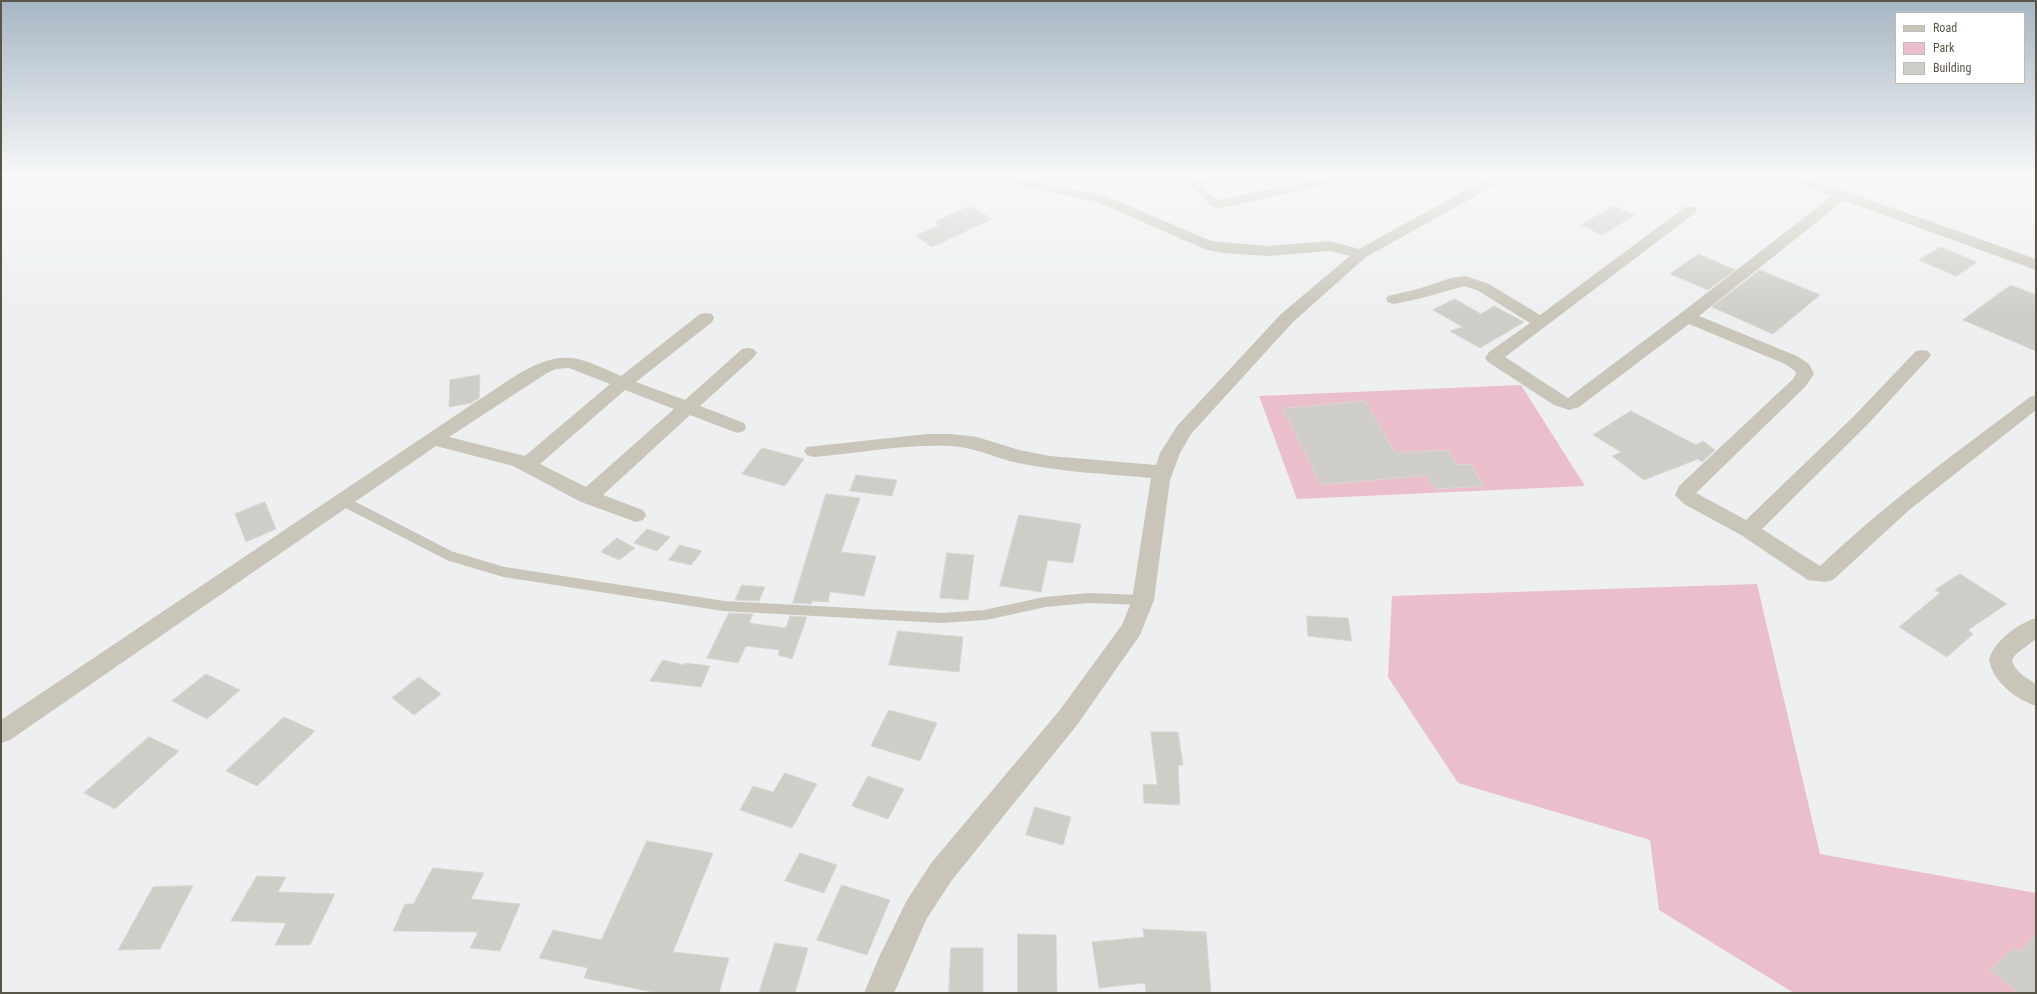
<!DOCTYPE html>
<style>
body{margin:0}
#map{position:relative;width:2037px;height:994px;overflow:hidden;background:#edeff0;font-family:"Roboto Condensed",sans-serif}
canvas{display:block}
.frame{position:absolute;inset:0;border:2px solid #595547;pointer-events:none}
.legend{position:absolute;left:1895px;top:12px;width:130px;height:72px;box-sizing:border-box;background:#fff;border:1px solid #bdbbb5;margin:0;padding:5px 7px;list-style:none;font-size:12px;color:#595547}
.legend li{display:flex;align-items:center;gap:8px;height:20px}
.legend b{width:20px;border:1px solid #bdbbb5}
</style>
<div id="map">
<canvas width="2037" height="994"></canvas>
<div class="frame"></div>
<ul class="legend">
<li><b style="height:5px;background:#c9c5b9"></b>Road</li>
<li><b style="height:11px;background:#ebbecc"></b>Park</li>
<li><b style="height:11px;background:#cecdc7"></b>Building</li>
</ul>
</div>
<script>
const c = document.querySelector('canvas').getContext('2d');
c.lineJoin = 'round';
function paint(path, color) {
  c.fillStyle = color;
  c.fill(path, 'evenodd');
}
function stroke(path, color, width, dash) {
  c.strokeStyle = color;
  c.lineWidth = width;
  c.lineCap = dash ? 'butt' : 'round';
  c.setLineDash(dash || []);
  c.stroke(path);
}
const green = new Path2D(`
 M1521,385l64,101 -288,13 -38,-103z
 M1757,584l63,270 216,39v100h-242l-135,-83 -9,-70 -192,-57 -70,-106 4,-81z`);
const building = new Path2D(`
 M971,206l21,13 -60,28 -17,-11 24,-11 -5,-3z
 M1613,206l22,9 -33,20 -21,-10z
 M1941,247l36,15 -21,14 -37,-16z
 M1699,254l36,16 -27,20 -38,-16z
 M1760,270l60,25 -47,39 -61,-27z
 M2011,285l25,10v56l-73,-31z
 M1455,299l26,15 13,-8 30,16 -44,26 -30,-17 13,-4 -30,-17z
 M480,375l-1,23 -8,5 -22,4 1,-27z
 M1365,401l30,52 53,-3 9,15 14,-1 12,22 -48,3 -8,-14 -106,10 -38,-76z
 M1631,411l65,34 7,-4 12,9 -13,12 -4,-3 -54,21 -32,-24 9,-4 -28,-17z
 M762,448l42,11 -19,27 -43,-12z
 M856,475l41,5 -5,16 -42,-5z
 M826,494l34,4 -19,54 35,4 -12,40 -34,-4 -2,10 -16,-1 -1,3 -18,-1z
 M265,502l11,27 -30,13 -11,-28z
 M1019,515l62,9 -8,39 -25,-3 -7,32 -41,-6z
 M647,529l23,8 -13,14 -23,-8z
 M617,538l18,10 -16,12 -18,-8z
 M680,545l22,6 -11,14 -22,-5z
 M947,553l27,2 -6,45 -28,-2z
 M1960,574l47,30 -39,26 5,4 -26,23 -48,-30 41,-34 -5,-3z
 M742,585l23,2 -6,14 -24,-1z
 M729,613l24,1 -4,9 37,5 4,-12 17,1 -15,42 -14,-4 2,-5 -34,-4 -8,17 -31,-5z
 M1307,616l41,2 4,23 -44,-5z
 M898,631l65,6 -4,35 -70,-7z
 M663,660l21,5 1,-2 25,3 -9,21 -51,-6z
 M206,674l34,16 -33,29 -35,-18z
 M419,677l22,17 -27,21 -22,-17z
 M889,710l48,13 -17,38 -49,-15z
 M284,717l31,14 -58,55 -31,-15z
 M1151,732h27l5,33h-5l2,40 -36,-2 -1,-19 14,1z
 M149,737l30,14 -64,58 -31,-16z
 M785,773l32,11 -25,44 -52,-18 13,-24 20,6z
 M868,776l36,13 -16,30 -36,-13z
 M1035,807l36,10 -8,28 -37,-10z
 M647,841l66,12 -40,99 56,6 -10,35h-62l-73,-15 4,-10 -49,-10 14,-28 48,10z
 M800,853l37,12 -13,28 -39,-12z
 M433,868l51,5 -13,26 49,5 -20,47 -30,-3 8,-16 -85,-1 12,-27h8z
 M257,876l29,1 -8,15 57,2 -25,51h-35l11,-22 -55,-2z
 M842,885l48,15 -23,55 -50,-15z
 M193,886l-33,63 -42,1 35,-63z
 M1143,929l63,3 5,61h-65l-1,-10 -46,5 -7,-46 52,-5z
 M1018,934l38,1 1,58h-39z
 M2036,935v58h-17l-29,-23 24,-22 6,4z
 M775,943l33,5 -13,45h-36z
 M951,948h32v45h-34z`);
const serviceFar1 = new Path2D(`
 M1227,175l-32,10 18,17 8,2 129,-29
 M1299,175l13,9
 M2012,175l24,8`);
const service = new Path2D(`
 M343,501l107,55 54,16 220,34 218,12 43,-3 60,-13 44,-4 54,2`);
const minor = new Path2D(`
 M980,175h27l99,21 105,45 57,5 62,-5 29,8 134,-74h17l-2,3 -142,79 -73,65 -102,112 -11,19 -10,27 -16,120 -14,35 -63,90 -125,155 -25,38 -33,75h-30l16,-38 27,-55 25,-38 127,-151 63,-86 10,-25 19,-122c-44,-4 -89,-6 -133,-15 -23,-5 -43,-16 -68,-17 -45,-2 -91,7 -136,11l-7,-2 -3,-4 3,-4 120,-13h24l26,3 42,13 31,6 106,9 4,-12 17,-27 104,-112 69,-58 -20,-5 -62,5 -45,-3 -16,-3 -110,-48 -110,-23 -5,-1z
 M1842,191l5,1 2,3 -2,3 -148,118 98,40 12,8 5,10 -9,13 -109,106 50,27 108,-104 62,-65 6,-1 6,1 3,4 -3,4 -60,65 -106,105 58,37c65,-62 138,-115 210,-169l6,-2v15l-128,101 -75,69 -8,2 -17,-2 -67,-45 -57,-31 -9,-9 4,-9 114,-107 3,-5 -1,-3 -10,-7 -96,-40 -110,83 -10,3 -15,-5 -66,-43 -3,-4 4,-6 41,-29 -53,-33 -13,-4 -42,12 -28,6 -6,-2 -2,-3 2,-3 30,-7 33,-11 14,-2 24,8 51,31 145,-108h10l2,3 -2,3 -190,144 63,41 113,-85 156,-121z
 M706,313l6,1 2,4 -2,4 -76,60 49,18 57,-51 6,-1 6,1 3,4 -3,4 -54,49 44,17 2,4 -2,4 -7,2 -47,-18 -87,80 40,15 3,5 -3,5 -7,2 -55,-20 -68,-36 -77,-20 -426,294 -9,3v-23l476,-319c26,-16 62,-47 94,-43 15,1 36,12 50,18l79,-62zM569,368l41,16 -85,72 -76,-19 98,-64 9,-4zM625,390l49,19 -88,78 -46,-23z
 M2036,618v21l-20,15 -4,6c2,11 15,18 24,24v22c-20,-7 -43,-24 -47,-46 5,-19 28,-36 47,-42z`);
const tertiary = new Path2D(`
 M1778,175h22l236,84v11l-255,-92z`);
paint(green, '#ebbecc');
paint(building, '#cecdc7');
stroke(building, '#d8d8d1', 1);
stroke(serviceFar1, '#c9c5b9', 8);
stroke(service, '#c9c5b9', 10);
paint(minor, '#c9c5b9');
paint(tertiary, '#c9c5b9');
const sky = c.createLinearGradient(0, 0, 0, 314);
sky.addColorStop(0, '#a6b6c4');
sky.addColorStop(0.56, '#f7f8f8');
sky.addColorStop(1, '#f7f8f800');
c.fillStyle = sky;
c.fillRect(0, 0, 2037, 314);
</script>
